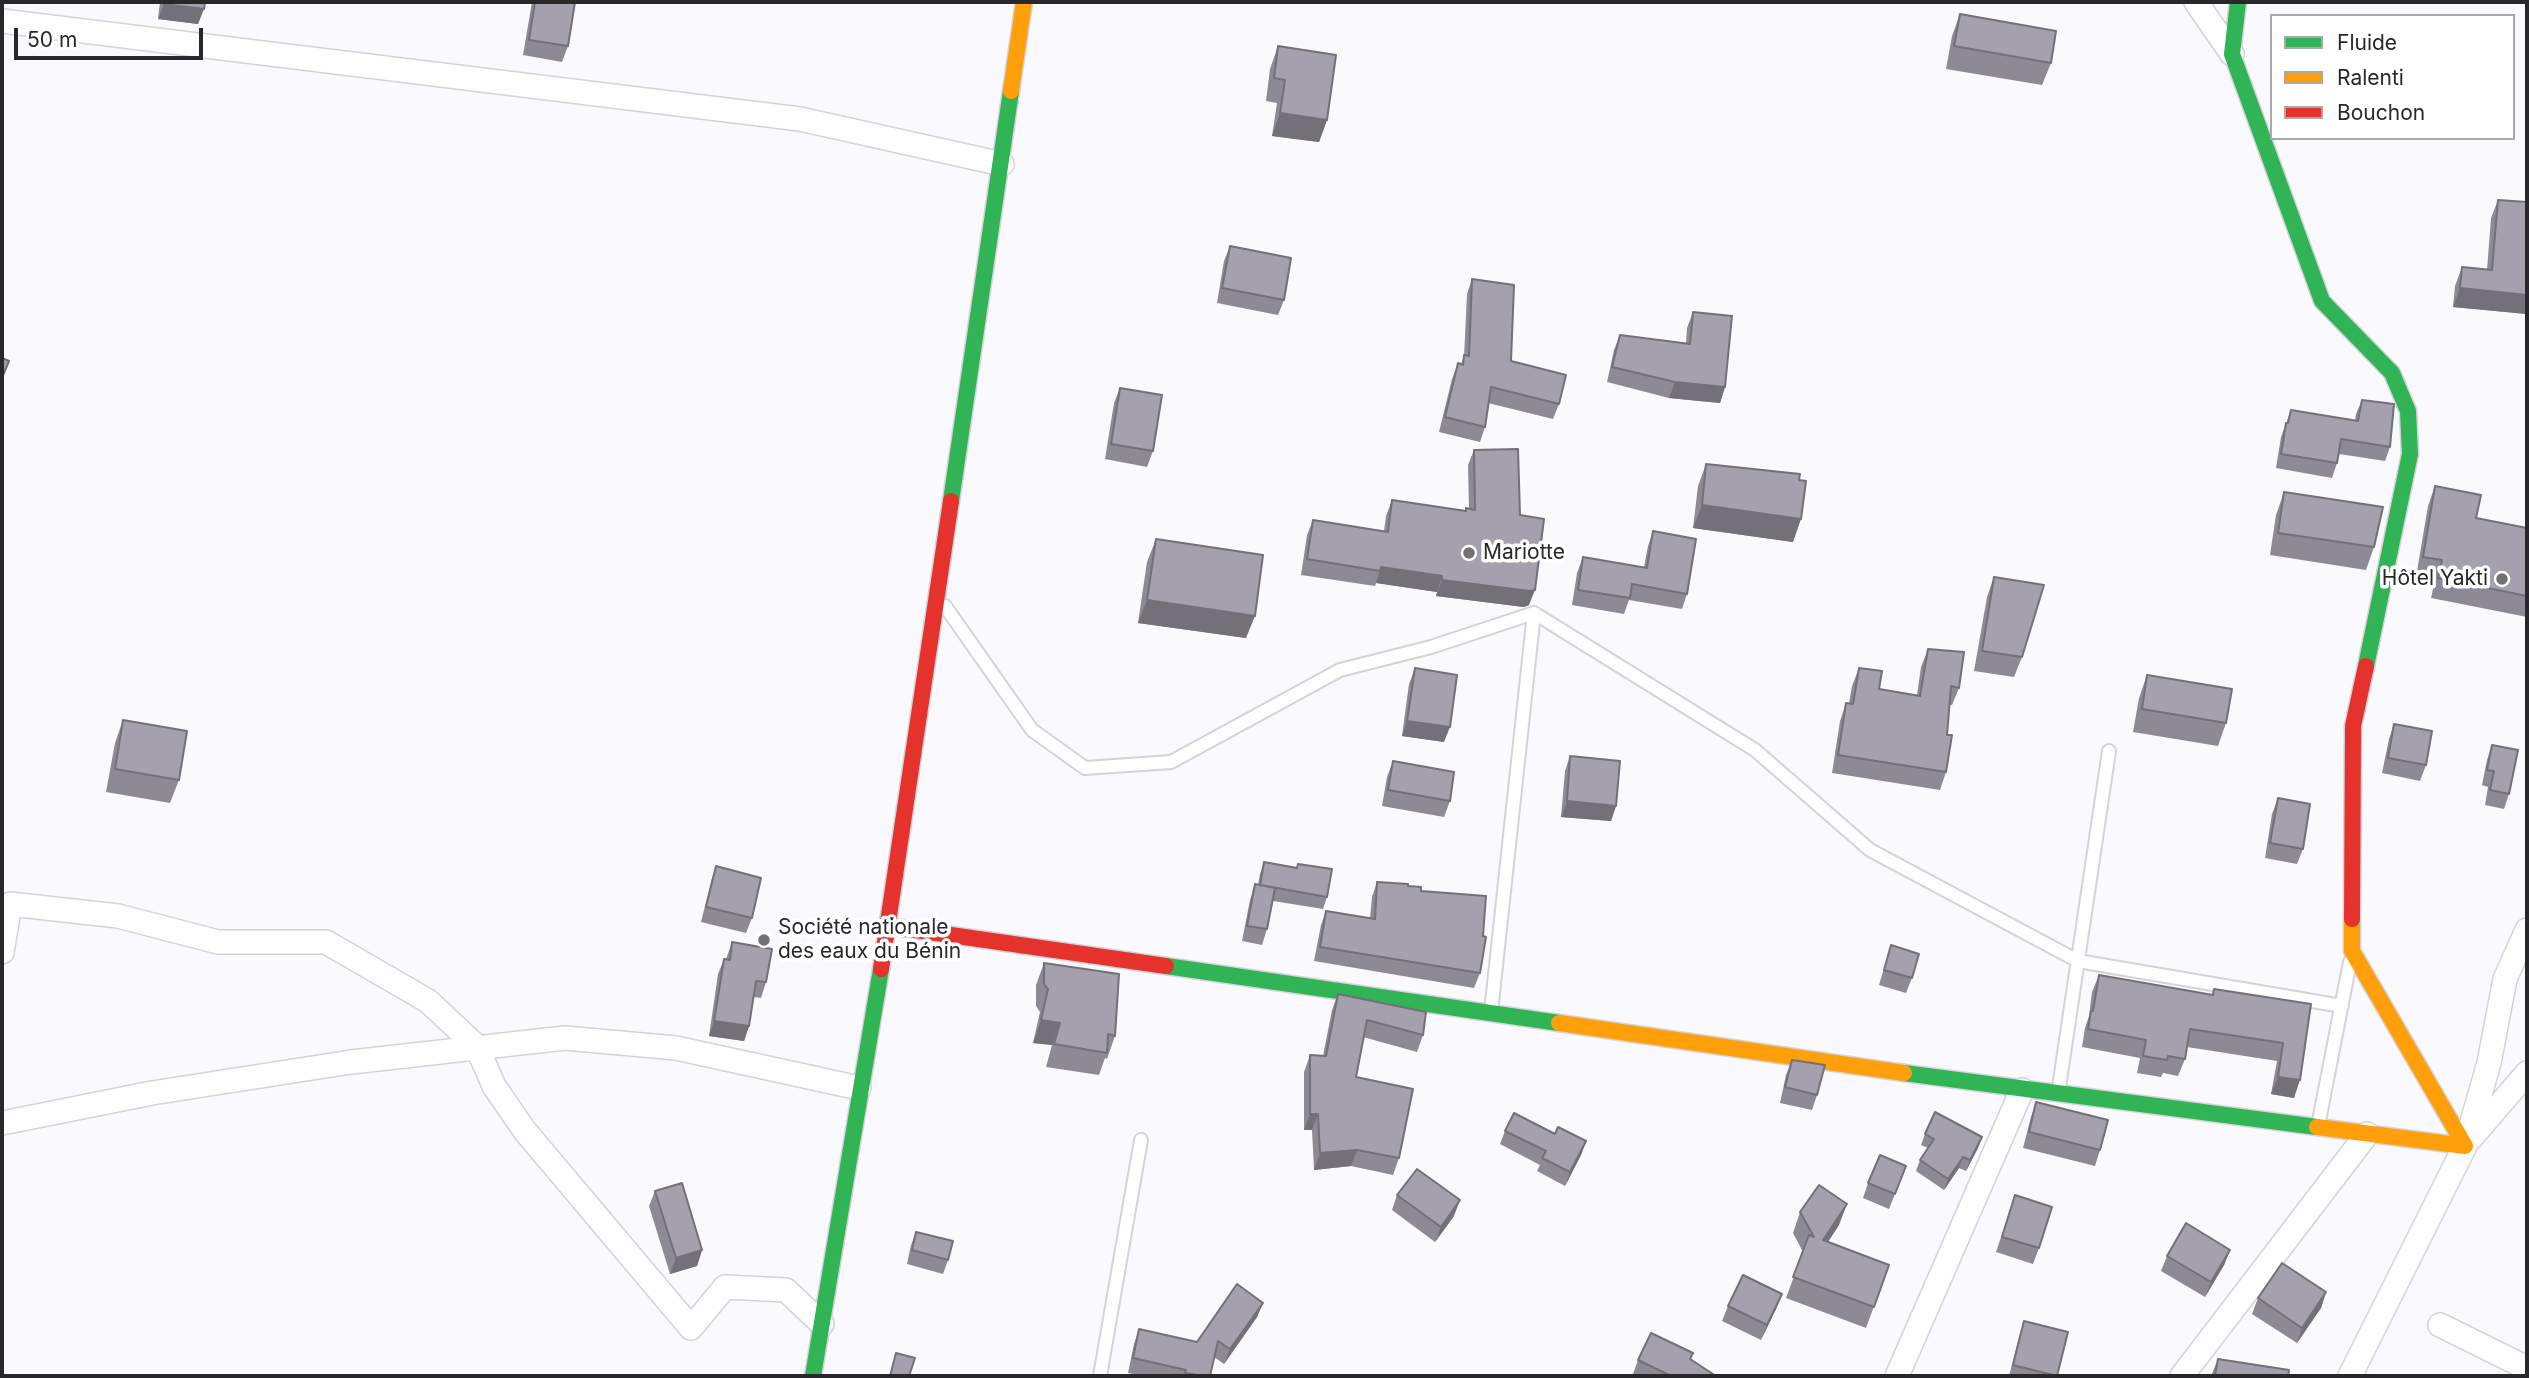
<!DOCTYPE html>
<meta charset="utf-8">
<style>
body{margin:0}
#map{position:relative;width:2529px;height:1378px;overflow:hidden;background:#faf9fd;font-family:Inter,sans-serif}
canvas{display:block}
.frame{position:absolute;inset:0;border:4px solid #28272a;pointer-events:none}
.legend{position:absolute;left:2270px;top:14px;width:245px;height:126px;box-sizing:border-box;background:#fff;border:2px solid #a9a9aa;margin:0;padding:9px 12px;list-style:none;font-size:21px;color:#28272a}
.legend li{display:flex;align-items:center;gap:14px;height:35px}
.legend b{width:35px;border:2px solid #a9a9aa}
.scale{position:absolute;left:14px;top:28px;width:189px;height:32px;box-sizing:border-box;border:4px solid #28272a;border-top:0;padding-left:9px;font-size:21px;line-height:24px;white-space:nowrap;color:#28272a;-webkit-text-stroke:5px #fff;paint-order:stroke}
</style>
<div id="map">
<canvas width="2529" height="1378"></canvas>
<div class="frame"></div>
<ul class="legend">
<li><b style="height:9px;background:#30b455"></b>Fluide</li>
<li><b style="height:9px;background:#ff9f0a"></b>Ralenti</li>
<li><b style="height:9px;background:#e5322d"></b>Bouchon</li>
</ul>
<div class="scale">50 m</div>
</div>
<script>
const c = document.querySelector('canvas').getContext('2d');
c.lineJoin = 'round';
function stroke(path, color, width, dash) {
  c.strokeStyle = color;
  c.lineWidth = width;
  c.lineCap = dash ? 'butt' : 'round';
  c.setLineDash(dash || []);
  c.stroke(path);
}
function paint(path, color) {
  c.fillStyle = color;
  c.fill(path, 'evenodd');
}
function write(font, color, halo, rows, align = 'center') {
  c.font = font + ' Inter,sans-serif';
  c.lineWidth = 7;
  c.setLineDash([]);
  c.textBaseline = 'middle';
  c.strokeStyle = halo;
  c.fillStyle = color;
  for (const [text, x, y, turn = 0] of rows) {
    c.save();
    c.translate(x, y);
    c.rotate((+turn || 0) * Math.PI / 180);
    c.textAlign = isNaN(turn) ? turn : align;
    if (halo) c.strokeText(text, 0, 0);
    c.fillText(text, 0, 0);
    c.restore();
  }
}
const lane = new Path2D(`
 M945,606l87,124 53,38 86,-6 169,-92 91,-23 103,-34 221,137 115,100 208,111 264,45
 M1491,1012l43,-399
 M2058,1094l51,-343
 M2318,1126l32,-164
 M1100,1376l41,-236`);
const street = new Path2D(`
 M2196,2l36,52
 M2,21l798,98 202,45
 M2,952l8,-48 108,12 100,26h108l102,59 49,46 17,39 31,45 166,197 34,-41 61,3 36,34
 M2,1123l150,-30 199,-31 214,-24 111,10 183,40
 M2471,1138l56,-65
 M2440,1325l87,43
 M1897,1376l125,-286
 M2182,1376l185,-242
 M2350,1376l115,-230 24,-83 16,-84 22,-49`);
const fast = new Path2D(`
 M2238,2l-6,52 90,247 70,72 16,38 2,43 -44,212
 M951,501l60,-410
 M1166,966l393,57
 M1904,1073l413,54
 M813,1376l68,-407`);
const slow = new Path2D(`
 M1011,91l13,-89
 M2352,919v32l113,195
 M1559,1023l345,50
 M2317,1127l148,19`);
const jam = new Path2D(`
 M2352,919l1,-193 13,-60
 M888,926l278,40
 M881,969l70,-468`);
const wall = new Path2D(`
 M160,2h45l-7,22 -40,-5z
 M532,2h43l-7,44 -6,16 -39,-7z
 M1960,14l91,49 -9,22 -96,-16 6,-33z
 M1278,46l49,74 -8,22 -47,-6 5,-33 -11,-2 4,-32z
 M2498,200l29,2v112l-74,-7 2,-21 7,-19 25,3 4,-52z
 M1230,246l54,54 -6,15 -61,-12 7,-42z
 M1472,279l39,82 48,43 -6,15 -65,-16 -3,24 -5,15 -41,-10 13,-53 6,-16 3,1 3,-7 3,-63z
 M1693,312l32,75 -5,16 -51,-5 -62,-16 7,-32 6,-15 66,8 1,-15z
 M1120,388l33,63 -6,16 -42,-8 9,-56z
 M2362,400l28,47 -5,14 -46,-7 -2,9 -5,15 -56,-10 5,-31 10,-27 64,11 1,-7z
 M1474,450l46,65 9,90 -5,2 -88,-11 1,-4 -61,-9 -1,3 -74,-11 6,-40 6,-15 71,11 2,-15 6,-16 74,11v-3l3,1 -1,-44z
 M1706,464l93,16 -6,62 -100,-14 5,-42z
 M2435,486l41,32 51,10v89l-96,-19 4,-18 -19,-3 12,-71z
 M2284,492l90,55 -8,23 -96,-15 6,-40z
 M1653,531l34,63 -5,15 -53,-9 -5,14 -52,-9 5,-32 6,-16 61,10 4,-21z
 M1156,539l90,99 -108,-15 9,-61z
 M1994,577l28,80 -8,20 -40,-6 13,-74z
 M1928,649l31,39 -7,17h-2l-3,30 -1,37 -6,18 -108,-17 8,-52 6,-18h3l3,-17 7,-18 20,21 38,6 4,-28z
 M1415,668l29,74 -42,-6 7,-52z
 M2147,675l79,48 -8,23 -85,-14 6,-34z
 M123,720l56,60 -9,23 -64,-11 9,-49z
 M2394,724l32,41 -6,16 -38,-8 7,-34z
 M2492,745l17,49 -5,15 -19,-4 3,-18 -6,-2 5,-25z
 M1570,756l46,50 -5,15 -50,-4 4,-46z
 M1393,761l57,40 -6,16 -62,-11 5,-29z
 M2278,798l25,51 -6,15 -32,-6 7,-44z
 M1264,862l33,6 1,-4 29,33 -4,12 -50,-8 -6,28 -5,16 -20,-4 8,-41 5,-16 3,1 2,-11z
 M716,866l36,52 -6,15 -45,-11 10,-40z
 M1377,882l31,4 13,5 59,82 -6,15 -160,-27 7,-36 5,-14 44,7 2,-21z
 M732,942l34,40 -5,16 -7,-1 -5,29 -5,15 -35,-5 9,-62 6,-15h2z
 M1891,945l21,33 -6,15 -27,-8z
 M1044,963l71,73 -8,23 -2,-1 -6,17 -53,-8 6,-22 -19,-2 7,-31 -4,-6v-21z
 M2099,975l113,20 2,-6 97,15 -17,94 -23,-4 6,-33 -90,-14 -2,12 -7,17 -15,-3 -2,4 -24,-4 3,-15 -58,-11 3,-19 4,-12 3,-24z
 M1338,994l85,41 -6,17 -54,-15 -7,40 43,81 -6,17 -42,-9 -37,4 -2,-40h-8v-58l6,-17 13,1 9,-46z
 M1792,1060l25,35 -5,15 -32,-7 6,-28z
 M2036,1102l64,48 -5,16 -72,-18 8,-31z
 M1505,1131l50,3 31,7 -5,14 -16,31 -28,-15 3,-6 -40,-21z
 M1925,1134l53,14 -12,23 -7,-3 -15,22 -28,-19 4,-11 8,-12 -7,-3z
 M1906,1166l-17,43 -26,-11 5,-15z
 M655,1191l47,59 -5,16 -27,8 -21,-68z
 M1397,1195l57,21 -19,26 -43,-32z
 M2015,1195l24,53 -6,16 -37,-12z
 M1800,1212l39,13 -11,17 61,23 -23,63 -80,-30 17,-46 -10,-19z
 M916,1232l32,28 -5,14 -36,-10 4,-19z
 M2230,1250l-6,15 -19,32 -44,-26 6,-15z
 M2326,1292l-5,16 -24,35 -45,-29 6,-16z
 M1782,1294l-6,15 -15,31 -39,-19 6,-15z
 M1263,1303l-6,14 -33,47 -10,-7 -4,19h-66l-16,-3 6,-29 5,-15 58,13z
 M2024,1321l33,55h-48l10,-39z
 M1690,1359l26,17h-78l-5,-2 5,-14z
 M2218,1359l70,17h-77z`);
const shadedWall = new Path2D(`
 M164,4l40,5 -6,15 -40,-5z
 M1280,113l47,7 -8,22 -47,-6z
 M2460,288l67,7v19l-74,-7z
 M1675,382l50,5 -5,16 -51,-5z
 M1702,505l99,14 -8,23 -100,-14z
 M1381,567l61,9 -5,16 -61,-9z
 M1442,580l93,10 -6,15 -5,2 -88,-11z
 M1147,600l108,16 -9,22 -108,-15z
 M1407,721l43,6 -6,15 -42,-6z
 M1567,801l49,5 -5,15 -50,-4z
 M1041,1020l19,3 -8,22 -19,-2z
 M714,1021l35,5 -5,15 -35,-5z
 M2278,1077l22,3 -6,18 -23,-4z
 M1310,1114h8l-6,16h-8z
 M1982,1137l-4,11 -12,23 4,-11z
 M1586,1141l-5,14 -16,31 5,-14z
 M1357,1150l-6,16 -37,4 6,-17z
 M1963,1157l-4,11 -15,22 4,-11z
 M1460,1200l-6,16 -19,26 6,-15z
 M1847,1204l-8,21 -24,36 8,-21z
 M702,1250l-5,16 -27,8 6,-16z
 M2230,1250l-6,15 -19,32 6,-15z
 M2326,1292l-5,16 -24,35 5,-15z
 M1782,1294l-6,15 -15,31 6,-15z
 M1263,1303l-6,14 -33,47 6,-15z`);
const building = new Path2D(`
 M164,2h41l-1,7 -40,-5z
 M535,2h40l-7,44 -39,-6z
 M1960,14l96,17 -5,32 -97,-17z
 M1278,46l58,9 -9,65 -47,-7 5,-33 -11,-2z
 M2498,200l29,2v93l-67,-7 2,-21 30,3z
 M1230,246l61,12 -7,42 -62,-12z
 M1472,279l42,6 -3,76 55,14 -7,29 -68,-17 -6,40 -40,-10 13,-54 5,2 1,-10 5,1z
 M1693,312l39,4 -7,71 -50,-5 -63,-15 8,-32 70,9z
 M2,358l7,3 -7,17z
 M1120,388l42,7 -9,56 -42,-7z
 M2362,400l32,4 -4,43 -49,-8 -4,24 -56,-9 5,-31h2l3,-13 67,11z
 M1518,449l2,66 24,4 -9,71 -5,1 -88,-11v-4l-61,-9 -1,4 -73,-12 6,-39 75,12 4,-32 74,11v-3l9,2 -1,-60z
 M1706,464l94,10 -1,6 7,1 -5,38 -99,-14z
 M2435,486l46,9 -5,23 51,10v68l-89,-18 4,-18 -19,-3z
 M2284,492l99,15 -9,40 -96,-14z
 M1653,531l43,8 -9,55 -55,-10 -2,14 -52,-8 5,-33 64,11z
 M1156,539l107,16 -8,61 -108,-16z
 M1994,577l50,8 -22,72 -40,-6z
 M1928,649l36,3 -5,36 -8,-2 -4,49h5l-6,37 -108,-17 8,-52 7,1 6,-36 23,3 -3,18 41,7z
 M1415,668l42,7 -7,52 -43,-6z
 M2147,675l85,14 -6,34 -84,-14z
 M123,720l64,11 -8,49 -64,-11z
 M2394,724l38,7 -6,34 -38,-7z
 M2492,745l26,5 -9,44 -19,-4 4,-19 -7,-1z
 M1570,756l50,5 -4,45 -49,-5z
 M1393,761l61,11 -4,29 -62,-11z
 M2278,798l32,6 -7,45 -33,-6z
 M1264,862l33,6 1,-4 34,5 -5,28 -67,-12z
 M716,866l45,12 -9,40 -46,-11z
 M1377,882l31,2v2l13,1v4l65,5 -3,40 3,1 -6,36 -160,-26 6,-36 49,8z
 M1255,884l20,4 -8,41 -20,-3z
 M732,942l40,7 -6,33 -10,-1 -7,45 -35,-5 10,-62 6,1z
 M1891,945l28,9 -7,24 -28,-8z
 M1044,963l75,11 -4,62 -7,-2 -1,19 -53,-9 6,-21 -19,-3 7,-31 -4,-5z
 M2099,975l114,20 1,-6 97,15 -11,76 -22,-3 5,-34 -93,-14 -5,30 -17,-3 -1,4 -24,-4 3,-16 -58,-11 3,-18h2z
 M1338,994l88,18 -3,23 -56,-15 -11,57 57,12 -14,69 -42,-8 -37,3 -2,-39h-8v-59l16,1z
 M1792,1060l33,5 -8,30 -32,-8z
 M2036,1102l72,18 -8,30 -71,-18z
 M1935,1112l47,25 -12,23 -7,-3 -15,22 -28,-19 14,-21 -9,-5z
 M1514,1113l41,21 3,-7 28,14 -16,31 -28,-14 4,-7 -41,-20z
 M1880,1155l26,11 -11,28 -27,-11z
 M1417,1169l43,31 -19,27 -44,-32z
 M682,1183l20,67 -26,8 -21,-67z
 M1819,1185l28,19 -24,36 66,25 -15,42 -81,-30 16,-42 5,2 -14,-25z
 M2015,1195l37,12 -13,41 -37,-11z
 M2186,1223l44,27 -19,32 -44,-26z
 M916,1232l37,9 -5,19 -36,-10z
 M2282,1263l44,29 -24,36 -44,-30z
 M1743,1275l39,19 -15,31 -39,-19z
 M1237,1284l26,19 -33,46 -12,-8 -8,35h-7l-18,-3 1,-3 -53,-12 6,-29 58,13z
 M2024,1321l44,11 -11,44 -44,-11z
 M1651,1333l42,20 -3,6 26,17h-45l-33,-16z
 M896,1353l19,5 -6,18h-19z
 M2218,1359l71,11 -1,6h-73z`);
const markers = [
 [1469,553,7,"#727074"],
 [2502,579,7,"#727074"],
 [764,940,7,"#727074"]
];
const poiNames = [
 ["Mariotte",1483,553],
 ["Hôtel Yakti",2488,579,"right"],
 ["Société nationale",778,928],
 ["des eaux du Bénin",778,952]
];
stroke(lane, '#d4d4d7', 16);
stroke(street, '#d4d4d7', 26);
stroke(fast, '#d4d4d7', 19);
stroke(slow, '#d4d4d7', 19);
stroke(jam, '#d4d4d7', 19);
stroke(lane, '#fefeff', 12);
stroke(street, '#fefeff', 23);
stroke(fast, '#30b455', 16);
stroke(slow, '#ff9f0a', 16);
stroke(jam, '#e5322d', 16);
paint(wall, '#8d8a96');
paint(shadedWall, '#73707a');
paint(building, '#a4a0ae');
stroke(building, '#73707a', 2);
for (const [x, y, r, color] of markers) {
  const dot = new Path2D();
  dot.arc(x, y, r, 0, 2 * Math.PI);
  c.fillStyle = color;
  c.fill(dot);
  stroke(dot, '#fff', 2.5);
}
write('21px', '#28272a', '#fff', poiNames, 'left');
</script>
